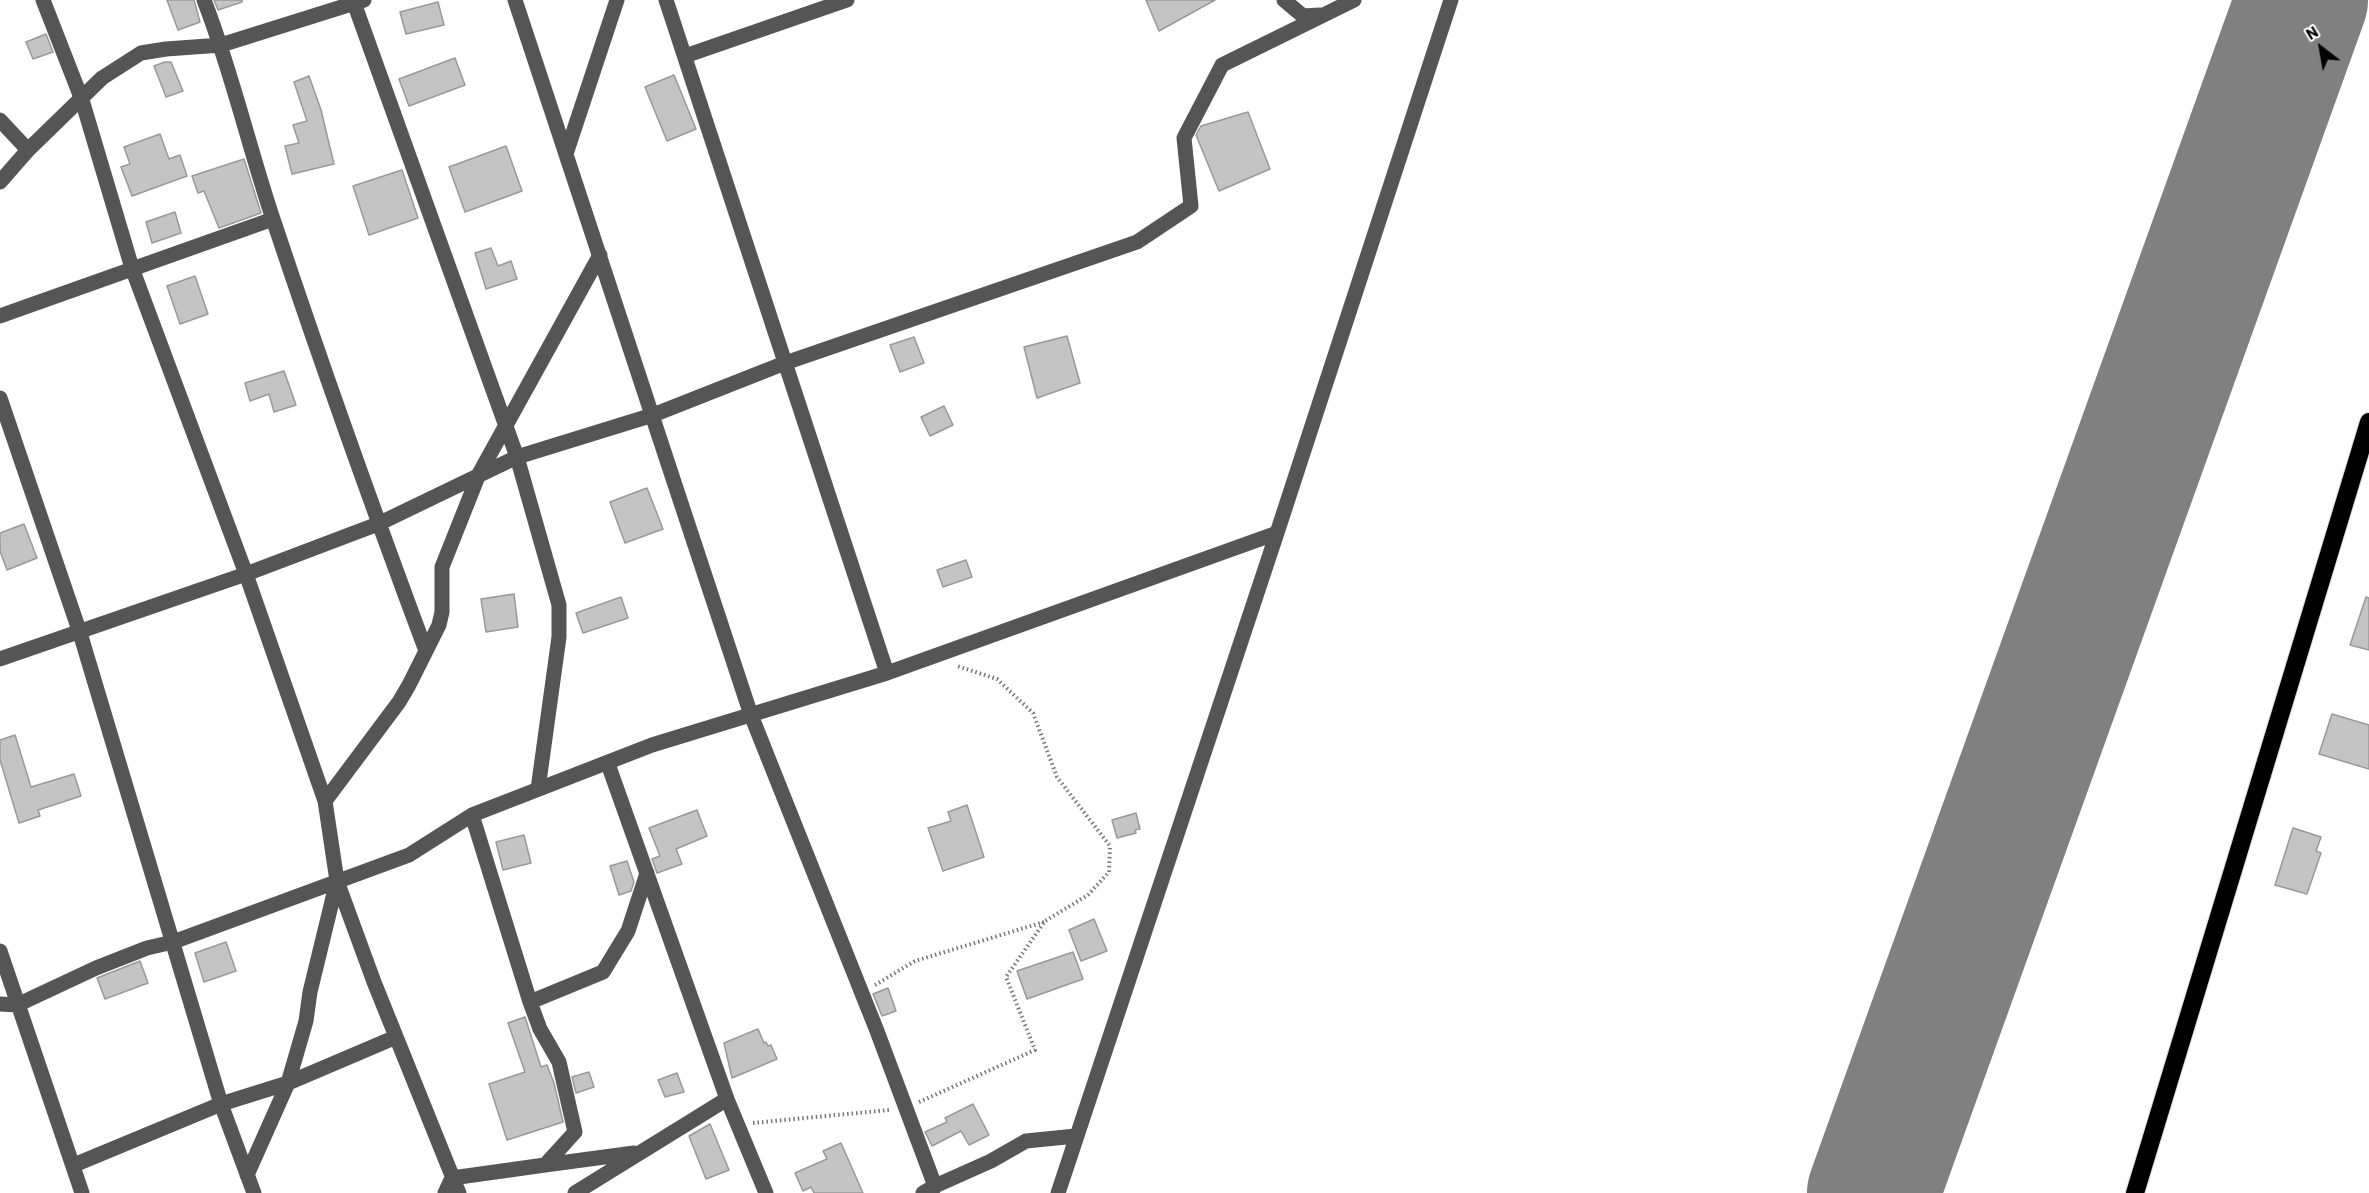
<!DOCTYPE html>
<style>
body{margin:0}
#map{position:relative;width:2369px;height:1193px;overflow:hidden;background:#fff;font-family:Barlow,sans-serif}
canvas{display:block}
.north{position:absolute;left:2291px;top:18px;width:60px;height:60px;-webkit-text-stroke:4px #fff;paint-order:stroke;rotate:329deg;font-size:16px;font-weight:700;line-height:24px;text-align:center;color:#000}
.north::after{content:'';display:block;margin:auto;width:21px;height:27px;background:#000;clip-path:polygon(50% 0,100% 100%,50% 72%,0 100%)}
</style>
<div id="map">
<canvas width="2369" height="1193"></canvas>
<div class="north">N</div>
</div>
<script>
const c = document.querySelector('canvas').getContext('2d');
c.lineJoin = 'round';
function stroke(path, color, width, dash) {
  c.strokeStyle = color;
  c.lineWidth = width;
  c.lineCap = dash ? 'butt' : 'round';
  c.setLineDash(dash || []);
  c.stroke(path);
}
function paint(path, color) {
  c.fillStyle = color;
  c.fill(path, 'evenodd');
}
const runway = new Path2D(`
 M1873,1193l429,-1193`);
const building = new Path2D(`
 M167,0h27l6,22 -22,8z
 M214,0h28v2l-24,8z
 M1146,0h69l-56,31z
 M438,2l6,23 -38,9 -6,-22z
 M46,34l7,18 -20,7 -7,-17z
 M455,58l10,27 -56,21 -10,-27z
 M165,62h6l12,29 -17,6 -12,-31z
 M674,75l22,54 -29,12 -22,-54z
 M309,76l12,34 13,54 -42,10 -7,-28 14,-3 -6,-18 14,-4 -13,-39z
 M1248,112l22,57 -51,22 -23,-56 5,-9z
 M160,134l9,25 11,-4 7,21 -55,20 -11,-29 9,-3 -6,-17z
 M506,146l16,45 -57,21 -16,-45z
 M244,159l17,54 -42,15 -15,-37 -6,2 -6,-17z
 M402,170l16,48 -49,17 -16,-49z
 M175,212l6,21 -29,10 -6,-21z
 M491,248l7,18 13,-5 6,18 -31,10 -11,-36z
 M195,276l13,38 -28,10 -13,-38z
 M1067,336l13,47 -43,15 -13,-51z
 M914,337l10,26 -24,9 -10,-27z
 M284,371l12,34 -22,7 -5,-18 -19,7 -5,-18z
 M944,406l9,19 -23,11 -9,-19z
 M647,488l16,41 -38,14 -15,-41z
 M24,524l13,34 -30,12 -7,-19v-18z
 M966,560l6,17 -29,10 -6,-17z
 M514,594l4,33 -32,5 -5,-33z
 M621,597l7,21 -45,15 -7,-20z
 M2366,597l3,1v52l-19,-5z
 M2332,714l37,11v44l-50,-15z
 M15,735l16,52 43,-13 7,22 -43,14 2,6 -21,7 -19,-63v-20z
 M967,805l17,52 -41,14 -15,-43 23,-7 -3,-9z
 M697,810l10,26 -31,13 6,15 -25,9 -5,-14 8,-3 -11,-28z
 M1136,813l4,16 -5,1 1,3 -19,5 -5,-18z
 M2293,828l28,9 -5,14 5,2 -14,41 -32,-9z
 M524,835l7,28 -28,7 -7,-28z
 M627,861l7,21 -3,9 -12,4 -9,-29z
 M1094,919l13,32 -26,10 -12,-31z
 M226,942l10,29 -32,11 -9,-29z
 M1073,952l10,27 -56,20 -10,-28z
 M140,961l8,22 -43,16 -8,-21z
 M888,988l8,23 -14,5 -9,-22z
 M525,1017l16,50 6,-2 7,18 9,39 -56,18 -18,-56 36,-12 -17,-49z
 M758,1029l6,14 2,-1 2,4 3,-1 6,14 -45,19 -8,-35z
 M589,1072l5,15 -18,6 -4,-16z
 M677,1073l7,19 -19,5 -7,-17z
 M973,1104l16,31 -20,10 -8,-14 -29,15 -7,-14 22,-10 -2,-4z
 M710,1124l19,46 -23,9 -17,-43z
 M841,1143l22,50h-49l-3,-6 -8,4 -8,-18 32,-14 -4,-8z`);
const path = new Path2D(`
 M875,985l40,-24 129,-39
 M919,1102l116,-52 -29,-73 39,-56 43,-26 21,-23 1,-26 -53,-69 -24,-64 -36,-34 -40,-13
 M753,1123l136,-13`);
const minor = new Path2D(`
 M43,0l39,100 50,168 114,306 79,227 12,80 37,101 85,211
 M204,0c28,72 45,148 70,222 48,144 99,287 152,429l-17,34 -10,17 -74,99
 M353,0l164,457 42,148v32l-21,152
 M515,0l236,715 126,316 58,155 -12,7
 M666,0l221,673
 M1284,0l19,16 17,-1
 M685,56l162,-56
 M0,120l28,30
 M566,154l51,-154
 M0,182l28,-32 74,-72 39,-25 25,-4 55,-4 143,-45
 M0,316l273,-97
 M0,398l80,235 141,471 33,89
 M426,651l13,-26 3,-13v-45l37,-93 121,-219
 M0,659l246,-85 132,-50 139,-67 136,-42 132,-52 352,-121 54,-36 -7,-68 38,-73 132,-65
 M608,764l119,335
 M0,951l82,242
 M530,1002l73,-30 25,-41 19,-58
 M0,1004l17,1 79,-37 51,-20 26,-6 236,-87 63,-40 180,-70 235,-72 390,-140
 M74,1165l147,-61 67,-21 108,-46
 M545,1165l89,-12
 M247,1175l41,-92 18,-62 4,-29 27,-111
 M445,1193l7,-15 93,-13 30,-33 -16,-70 -19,-33 -10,-27 -58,-187
 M575,1193l152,-94 39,94
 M931,1193l4,-7 56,-25 35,-20 50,-5
 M1058,1193l219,-660 174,-533`);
const highway = new Path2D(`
 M2135,1193l234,-771`);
stroke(runway, '#808080', 132);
paint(building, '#c4c4c4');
stroke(building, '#999', 1.5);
stroke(highway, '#dbdbdb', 20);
stroke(path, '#777', 4, [1.5, 3]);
stroke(minor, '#555', 15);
stroke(highway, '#000', 18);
</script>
